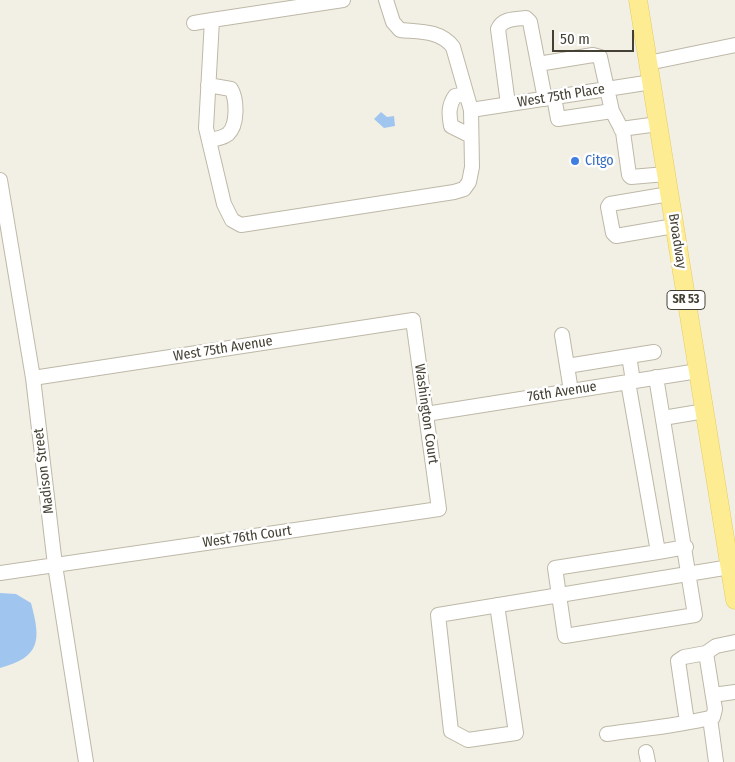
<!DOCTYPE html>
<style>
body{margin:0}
#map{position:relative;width:735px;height:762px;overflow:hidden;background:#f2f0e5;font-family:"Fira Sans Condensed",sans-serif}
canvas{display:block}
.scale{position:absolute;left:552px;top:30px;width:82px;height:22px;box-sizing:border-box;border:2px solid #444034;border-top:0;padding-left:6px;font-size:15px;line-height:18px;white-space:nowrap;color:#444034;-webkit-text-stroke:4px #fff;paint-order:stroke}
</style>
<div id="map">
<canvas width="735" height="762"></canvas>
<div class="scale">50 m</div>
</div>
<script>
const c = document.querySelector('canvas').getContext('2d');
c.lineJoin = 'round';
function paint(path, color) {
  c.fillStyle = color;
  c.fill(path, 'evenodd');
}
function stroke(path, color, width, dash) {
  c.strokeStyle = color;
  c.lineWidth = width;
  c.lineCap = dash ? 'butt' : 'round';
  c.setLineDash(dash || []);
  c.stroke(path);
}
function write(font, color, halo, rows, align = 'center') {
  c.font = font + ' "Fira Sans Condensed",sans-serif';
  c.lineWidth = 5;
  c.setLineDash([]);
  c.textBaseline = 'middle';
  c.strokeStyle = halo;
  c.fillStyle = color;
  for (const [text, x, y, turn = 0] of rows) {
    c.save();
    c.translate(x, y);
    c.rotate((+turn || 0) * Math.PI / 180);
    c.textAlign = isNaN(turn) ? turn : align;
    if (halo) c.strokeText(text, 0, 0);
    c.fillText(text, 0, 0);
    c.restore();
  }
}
const water = new Path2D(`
 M381,112l6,5 7,-1 1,10 -11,2 -10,-9z
 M0,593l16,1 15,9c10,37 10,54 -31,65z`);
const minor = new Path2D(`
 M343,0l-131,20 -6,108 18,76 8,16 9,5 213,-33 10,-3 5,-7 3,-15 -1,-57 -18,-63c-13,-17 -34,-15 -53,-17l-7,-8 -7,-22
 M194,23l18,-3
 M648,63l87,-18
 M538,64l55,-9 7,2 12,54 11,21 6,43 2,2 35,-3
 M208,85l23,4c6,10 7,36 -3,45 -5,4 -12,5 -19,6
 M466,94l-11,2c-7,10 -6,19 -4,30l20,10
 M554,97l4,22 54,-8
 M508,104l-10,-75c5,-11 18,-10 28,-11l4,4 15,77
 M471,110l181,-28
 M621,129l37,-5
 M0,180l33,198 22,187 31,197
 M669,194l-59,10 -2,3 5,26 3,3 58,-10
 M562,335l5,31
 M629,356l4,25
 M656,377l39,238 -130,21 -10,-68 103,-16
 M628,382l30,170 28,-5
 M571,391l-4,-25 87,-14
 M426,414l272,-43
 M663,418l42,-7
 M0,573l439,-64 -26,-189 -380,58
 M497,605l19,128 -48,7 -17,-9 -13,-116 292,-48
 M706,653l10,-7 19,-4
 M713,695l22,-3
 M710,718l6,44
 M607,734c35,-5 72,-8 106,-17l2,-8 -9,-56 -22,4 -6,4 9,61
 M646,752l2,10`);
const major = new Path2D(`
 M638,0l97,600`);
const markers = [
 [575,161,5,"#3f7fe0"]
];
const shields = [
 [686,300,38]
];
const shieldNames = [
 ["SR 53",686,300]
];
const streetNames = [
 ["West 75th Place",561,96,-9],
 ["Broadway",677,241,81],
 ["West 75th Avenue",223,349,-9],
 ["76th Avenue",562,392,-9],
 ["Washington Court",426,414,82],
 ["Madison Street",44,471,-97],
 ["West 76th Court",247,537,-8]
];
const shopNames = [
 ["Citgo",585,161]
];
paint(water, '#a0c6ef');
stroke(minor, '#beb8a7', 16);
stroke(major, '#e3cb62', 19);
stroke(minor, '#fff', 14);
stroke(major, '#feec92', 18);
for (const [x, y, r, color] of markers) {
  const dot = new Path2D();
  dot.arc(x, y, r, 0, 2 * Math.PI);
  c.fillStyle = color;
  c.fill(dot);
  stroke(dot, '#fff', 2);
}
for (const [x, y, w] of shields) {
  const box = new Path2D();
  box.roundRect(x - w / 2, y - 9.5, w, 19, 4);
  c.fillStyle = '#fff';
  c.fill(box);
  stroke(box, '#444034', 1);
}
write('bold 12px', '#444034', null, shieldNames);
write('14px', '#444034', '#fff', streetNames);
write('14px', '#366cbe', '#fff', shopNames, 'left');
</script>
